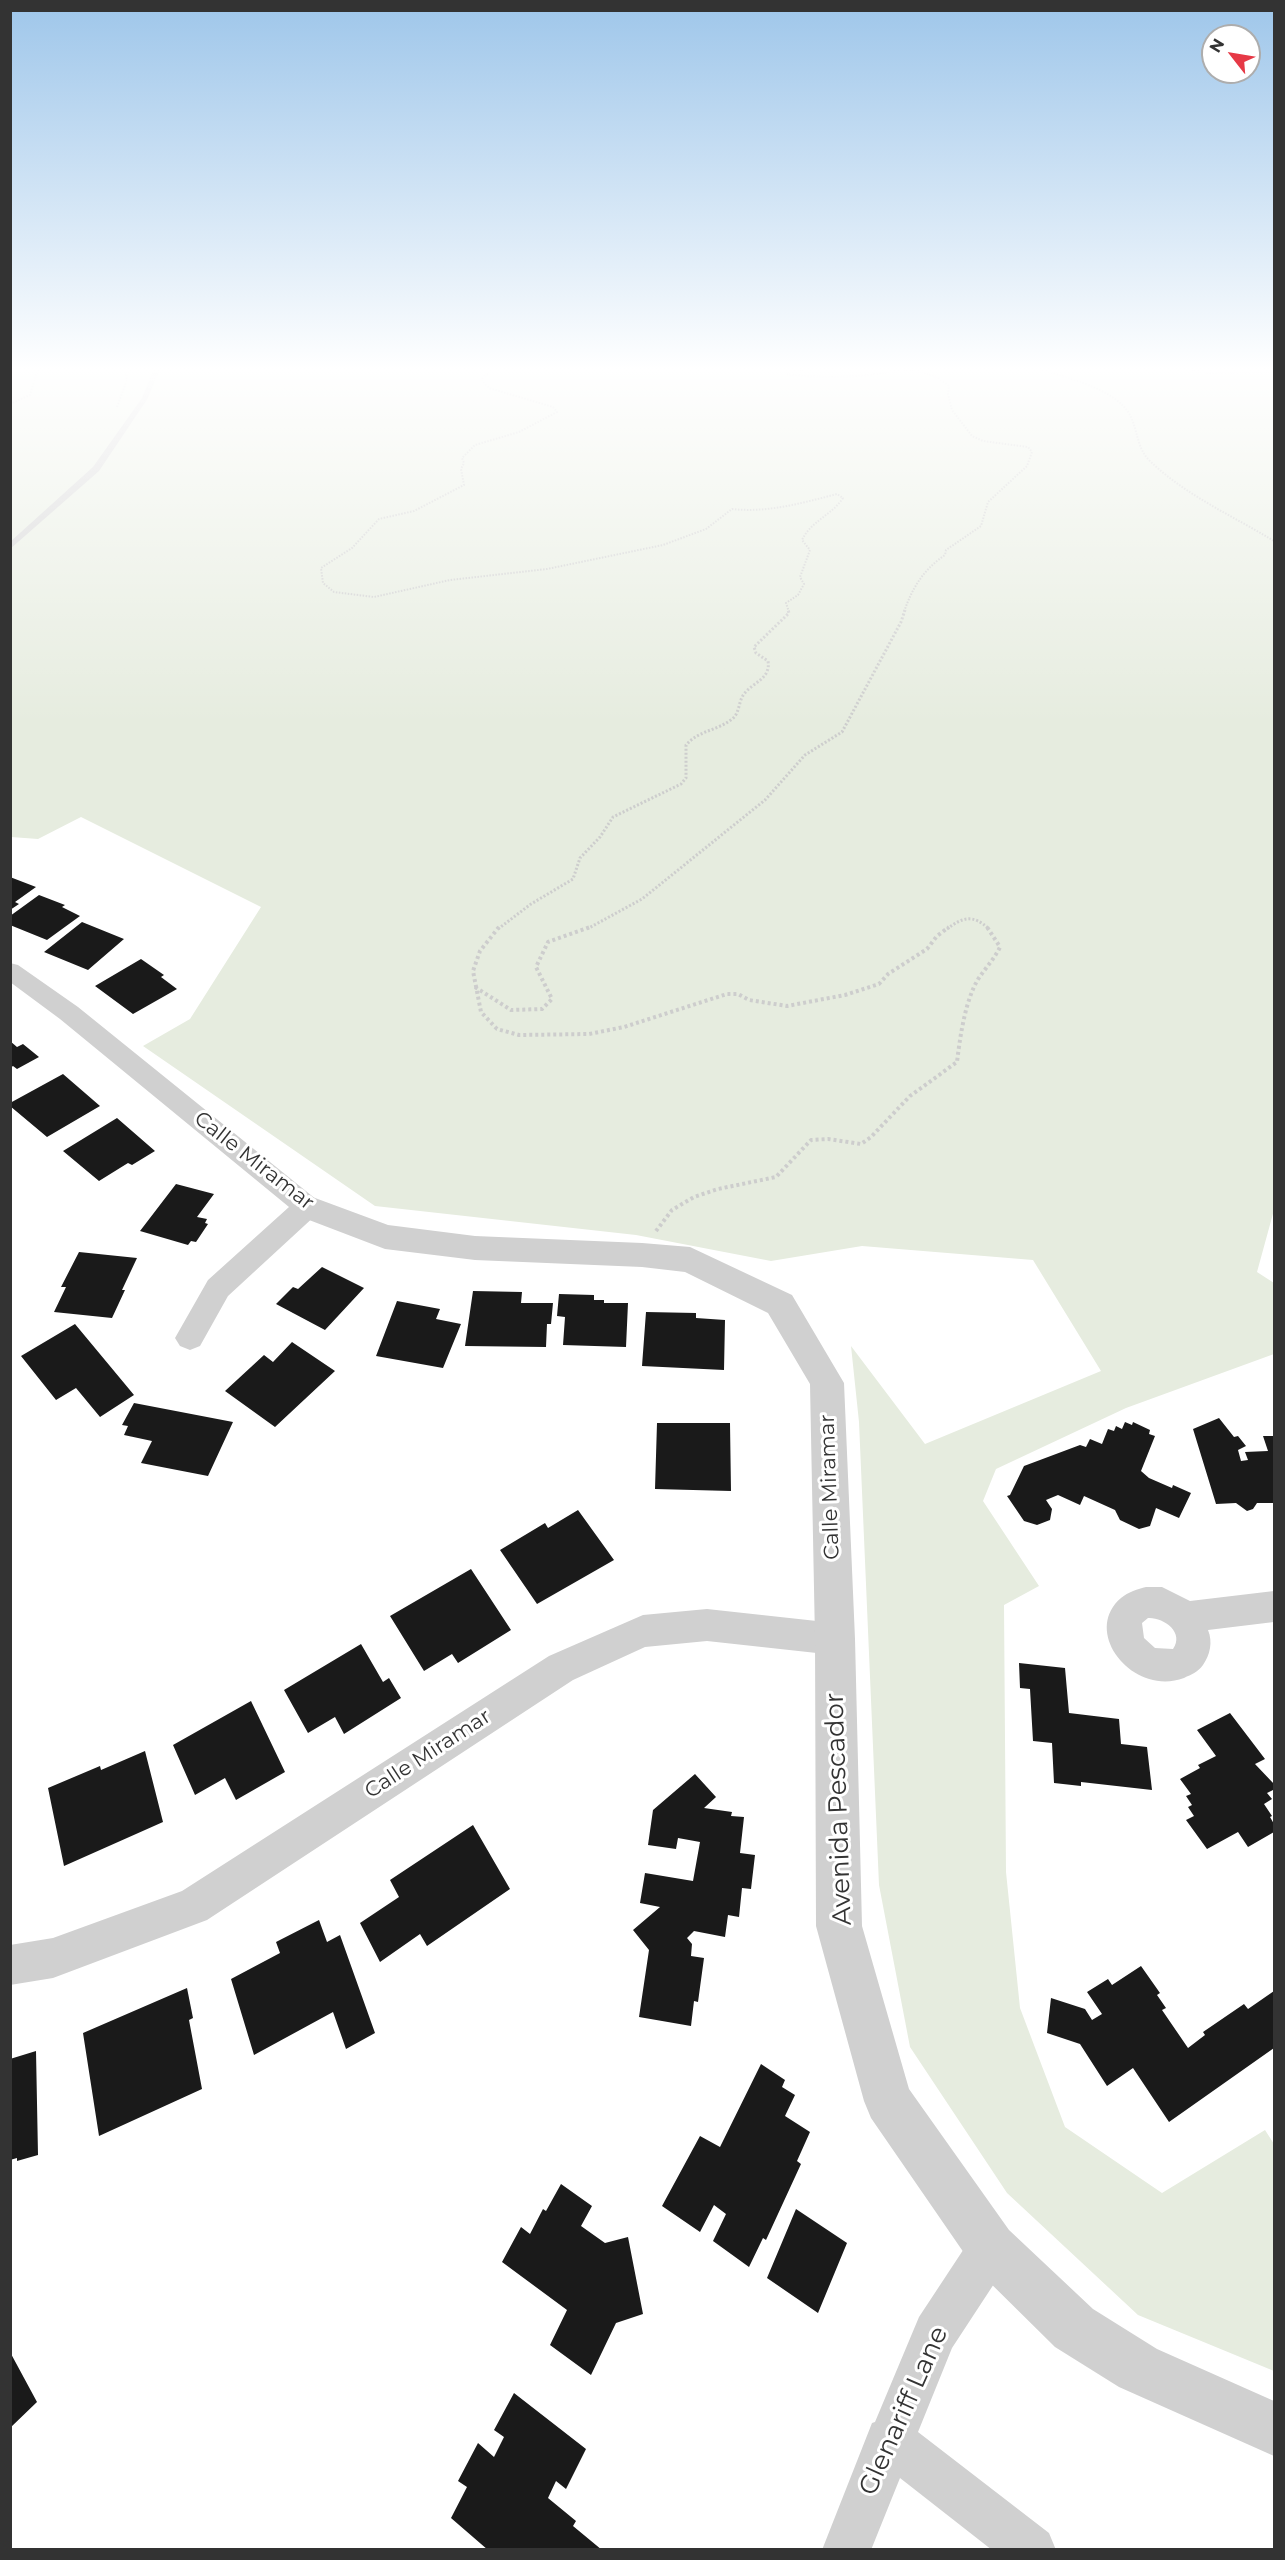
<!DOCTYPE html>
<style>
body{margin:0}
#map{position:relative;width:1285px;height:2560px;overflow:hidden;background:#fff;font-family:Montserrat,sans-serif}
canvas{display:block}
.frame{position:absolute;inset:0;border:12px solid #333;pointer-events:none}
.north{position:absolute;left:1201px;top:24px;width:60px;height:60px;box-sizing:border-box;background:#fff;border:2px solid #adadad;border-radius:50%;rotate:301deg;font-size:16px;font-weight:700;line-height:24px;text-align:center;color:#333}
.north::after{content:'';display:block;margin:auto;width:21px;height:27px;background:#e63946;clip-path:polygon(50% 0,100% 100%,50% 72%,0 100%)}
</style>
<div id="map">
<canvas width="1285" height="2560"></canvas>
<div class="frame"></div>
<div class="north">N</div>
</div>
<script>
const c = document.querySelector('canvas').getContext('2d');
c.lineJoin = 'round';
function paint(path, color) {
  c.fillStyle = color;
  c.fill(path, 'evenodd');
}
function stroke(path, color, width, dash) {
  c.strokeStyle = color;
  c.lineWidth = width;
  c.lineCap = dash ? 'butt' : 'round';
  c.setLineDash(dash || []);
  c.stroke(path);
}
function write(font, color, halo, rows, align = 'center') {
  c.font = font + ' Montserrat,sans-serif';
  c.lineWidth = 6;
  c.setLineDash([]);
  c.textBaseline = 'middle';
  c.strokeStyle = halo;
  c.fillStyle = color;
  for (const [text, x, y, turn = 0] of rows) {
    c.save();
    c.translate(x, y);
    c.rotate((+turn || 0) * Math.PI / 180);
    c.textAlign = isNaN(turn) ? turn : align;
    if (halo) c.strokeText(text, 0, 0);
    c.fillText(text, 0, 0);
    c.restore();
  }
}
const green = new Path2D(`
 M10,366h1264v844l-17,62 17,11v71l-148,54 -130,61 -13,32 56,85 -35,19 2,267 14,136 45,119 97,66 103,-63 9,14v227l-136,-56 -131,-122 -97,-146 -31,-162 -20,-463 -8,-76 74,98 176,-73 -68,-111 -171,-14 -91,15 -135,-26 -261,-29 -232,-160 47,-27 71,-112 -180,-90 -43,22 -27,-2z`);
const building = new Path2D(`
 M10,877l26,10 -21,15 4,2 -9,6z
 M39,895l26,10 -3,2 18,9 -33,24 -37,-15v-9z
 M82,922l42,17 -36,31 -44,-18z
 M141,959l23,16 -3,2 16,12 -44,25 -38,-28z
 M10,1041l7,6 6,-3 16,13 -22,12 -4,-3 -3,2z
 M63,1074l37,32 -53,31 -37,-31v-3z
 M117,1118l38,33 -23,14 -4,-2 -29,18 -36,-30z
 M176,1184l38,10 -17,23 10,2 -2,4 3,1 -12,18 -5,-1 -3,4 -48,-14z
 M79,1252l58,6 -15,32h3l-13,28 -58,-6 12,-25h-5z
 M322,1267l42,21 -39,42 -49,-26 17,-17 5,2z
 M473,1291l49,1 -1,11h32l-2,21h-4l-1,23 -81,-1z
 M559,1294l35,1v5h10v3h24l-2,44 -63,-2 2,-28 -8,-1z
 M397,1301l43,8 -4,10 25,5 -18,44 -67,-12z
 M646,1312l50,1v5l29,2 -1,50 -82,-4z
 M75,1324l59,71 -34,22 -24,-29 -20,12 -35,-44z
 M292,1342l43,29 -60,56 -50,-36 39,-36 9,7z
 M134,1403l99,19 -25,54 -67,-13 11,-22 -28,-6 4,-9 -6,-1z
 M1219,1418l15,19 4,-1 8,10 -8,4 3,11 7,-1 -3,-8 23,-1 -5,-15h11v67h-17l-4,6 -6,2 -11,-8 -20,1 -23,-75z
 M1125,1422l7,3 1,-3 17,8 -1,4 6,2 -14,35 8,7 23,10 1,-3 18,8 -12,25 -23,-10 -6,18 -11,3 -19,-9 -5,-10 -31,-14 -4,9 -22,-10 -12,5 6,9 -2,11 -13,5 -13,-4 -17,-25 3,-1 14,-29 56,-21 6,2 4,-8 12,5 6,-15 6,2 2,-5 6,3z
 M657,1423h73l1,68 -76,-2z
 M578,1510l36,50 -77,44 -37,-54 45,-27 3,5z
 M471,1569l40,61 -53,33 -6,-9 -28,17 -34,-55z
 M361,1644l22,38 6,-4 12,20 -57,36 -9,-17 -27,16 -24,-43z
 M1019,1663l46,5 4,45 50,6 2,25 26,3 5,43 -71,-8v4l-27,-3 -2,-40 -19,-2 -3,-52 -10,-1z
 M251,1701l34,71 -49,28 -11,-22 -30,17 -22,-50z
 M1230,1713l35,46 -10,5 19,20 -1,6 -6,3 5,6 -8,5 8,12 -2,1 4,7v8l-26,15 -10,-15 -31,17 -21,-29 8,-4 -6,-9 4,-2 -6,-9 5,-2 -11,-15 20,-11 -2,-3 18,-9 -19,-26z
 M145,1751l18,71 -99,44 -16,-78 52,-22 1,4z
 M695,1774l21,23 -12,11 28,4 -1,4 13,1 -4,36 15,2 -4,34 -9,-1 -3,29 -11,-2 -3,22 -31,-6 -7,7 5,6 -1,12 13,2 -6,44 -4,-1 -3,25 -52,-9 10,-67 -16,-20 27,-23 -20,-4 5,-30 48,8 7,-39 -22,-4 -2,11 -28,-4 5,-35z
 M473,1825l37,64 -83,57 -7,-12 -40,28 -20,-39 39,-26 -9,-17z
 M319,1920l8,22 13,-7 35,98 -29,16 -13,-37 -79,43 -23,-76 49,-26 -4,-11z
 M1141,1966l19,27 -3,2 9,13 -4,2 26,38 17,-13 -2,-3 41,-28 4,5 26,-18v57l-105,74 -36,-54 -26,18 -27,-42 -33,-11 4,-35 34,11 7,11 10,-6 -15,-22 21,-13 4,6z
 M187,1988l6,30 -4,2 13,69 -103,47 -16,-103z
 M36,2051l2,104 -21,6v-3l-7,2v-101z
 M761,2064l24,16 -3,7 13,8 -10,21 25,16 -13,29 4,3 -35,76 -3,-2 -14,29 -36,-26 13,-27 -12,-9 -14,27 -38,-26 38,-70 20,11z
 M561,2184l31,22 -11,20 24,17 23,-6 15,77 -27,9 -25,52 -41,-30 17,-35 -65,-48 19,-35 9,7 13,-25 3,2z
 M796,2209l51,34 -29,70 -51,-35z
 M10,2352l27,50 -27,26z
 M514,2393l72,56 -20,40 -10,-8 -8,17 28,23 -3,5 29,24h-114l-37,-32 16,-31 -9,-6 20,-38 16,14 10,-20 -10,-7z`);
const pathFar2 = new Path2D(`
 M482,366l5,8 -6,5 8,9 64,19 4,5 -38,20 -44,13 -13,13 2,5 -3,6 3,16 -50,26 -35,8 -27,29 -31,20 2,15 11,9 40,5 76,-17 97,-11 116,-24 43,-16 26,-20c36,4 70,-6 105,-15l6,4c-11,17 -32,23 -41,42l8,10 -10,27 4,7 -6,11 -12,8 3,9
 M831,366l-45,6v2c23,3 47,4 70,2 36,-2 62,-16 93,10l-1,8 4,16 20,26 11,5 45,6 4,5 -5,14 -39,36 -7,24 -35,24 -1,5c-21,14 -33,33 -41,57
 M1028,366c29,9 87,21 102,49 8,16 7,34 20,46 35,34 83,55 124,80
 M1171,366l37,7 66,-1
 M10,404l20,-9 7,-23 10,-6
 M117,407l10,-27 -2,-14`);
const pathFar1 = new Path2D(`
 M498,929l33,-25 42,-25 7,-21 20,-21 13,-20 68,-33 5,-6v-33c13,-15 31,-14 46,-26 8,-6 6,-17 12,-25 9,-12 27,-15 24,-33l-12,-8 -2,-6 35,-34 -1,-3
 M587,929l55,-30 123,-99 40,-45 37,-23 59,-110 4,-12
 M947,929c16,-12 26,-15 42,0`);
const path = new Path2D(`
 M499,927l-19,24 -7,20 8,41 16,17 22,6 70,-1 35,-7 103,-33h11l11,6 38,6 58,-11 34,-11 9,-10 39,-25 10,-13 12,-9
 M475,987l36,23 31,-1 10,-10 -16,-32 12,-25 42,-15
 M656,1231l16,-21 22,-13 24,-8 58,-12 35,-37 17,-1 33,5 10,-7 39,-41 47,-34c3,-24 7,-53 17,-75 6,-14 19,-25 26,-40l-13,-20`);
const service = new Path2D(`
 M155,366h6l-13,32 -49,73 -89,78v-7l83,-75 49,-69z`);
const minor = new Path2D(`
 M10,963l8,2 60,42 239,193 4,7 -4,7 -89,82 -28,50 -10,4 -10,-4 -5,-8 33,-58 81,-73 -229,-188 -50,-37z
 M1146,1587h16l28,14 84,-10v31l-66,8c5,12 2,25 -5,35 -6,8 -11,9 -19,13 -51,19 -103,-46 -63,-80 7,-6 17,-9 25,-11zM1148,1618c15,-1 37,14 25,31l-18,-1 -11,-10 -2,-15z
 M707,1609l128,14 12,5 5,11 -5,11 -12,5 -128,-14 -62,6 -72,33 -366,240 -154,58 -43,7v-40l43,-7 129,-47 367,-235 94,-41z
 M991,2226l16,6 6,16 -6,16 -55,84 -34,84 131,101 7,17h-64l-92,-72 -29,72h-49l50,-127 3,-1 44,-105 56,-85z`);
const tertiary = new Path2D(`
 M307,1195l81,30 87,11 167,7 48,4 102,48 52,88 11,256 7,287 47,163 100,141 84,79 64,40 117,52v55l-155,-69 -64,-40 -82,-81 -102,-148 -7,-17 -48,-175 -1,-287 -5,-255 -42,-71 -83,-41 -43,-5 -167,-7 -90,-11 -89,-34 -5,-8 5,-8z`);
const streetNames = [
 ["Calle Miramar",254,1161,38],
 ["Calle Miramar",830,1487,-92],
 ["Calle Miramar",428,1754,-33]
];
const nearStreetnames = [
 ["Avenida Pescador",839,1809,-92],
 ["Glenariff Lane",904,2411,-66]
];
paint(green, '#e6ecdf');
paint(building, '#1a1a1a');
stroke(pathFar2, '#cdcdcd', 2, [1.5, 1.5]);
stroke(pathFar1, '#cdcdcd', 3, [2, 2]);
stroke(path, '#cdcdcd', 4, [3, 3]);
paint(service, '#d0d0d0');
paint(minor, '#d0d0d0');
paint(tertiary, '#d0d0d0');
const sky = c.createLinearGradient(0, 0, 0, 724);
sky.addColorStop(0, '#9ec6ea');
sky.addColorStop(0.51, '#fff');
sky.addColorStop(1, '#ffffff00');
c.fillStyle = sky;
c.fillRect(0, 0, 1285, 724);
write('21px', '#333', '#fff', streetNames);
write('26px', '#333', '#fff', nearStreetnames);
</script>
